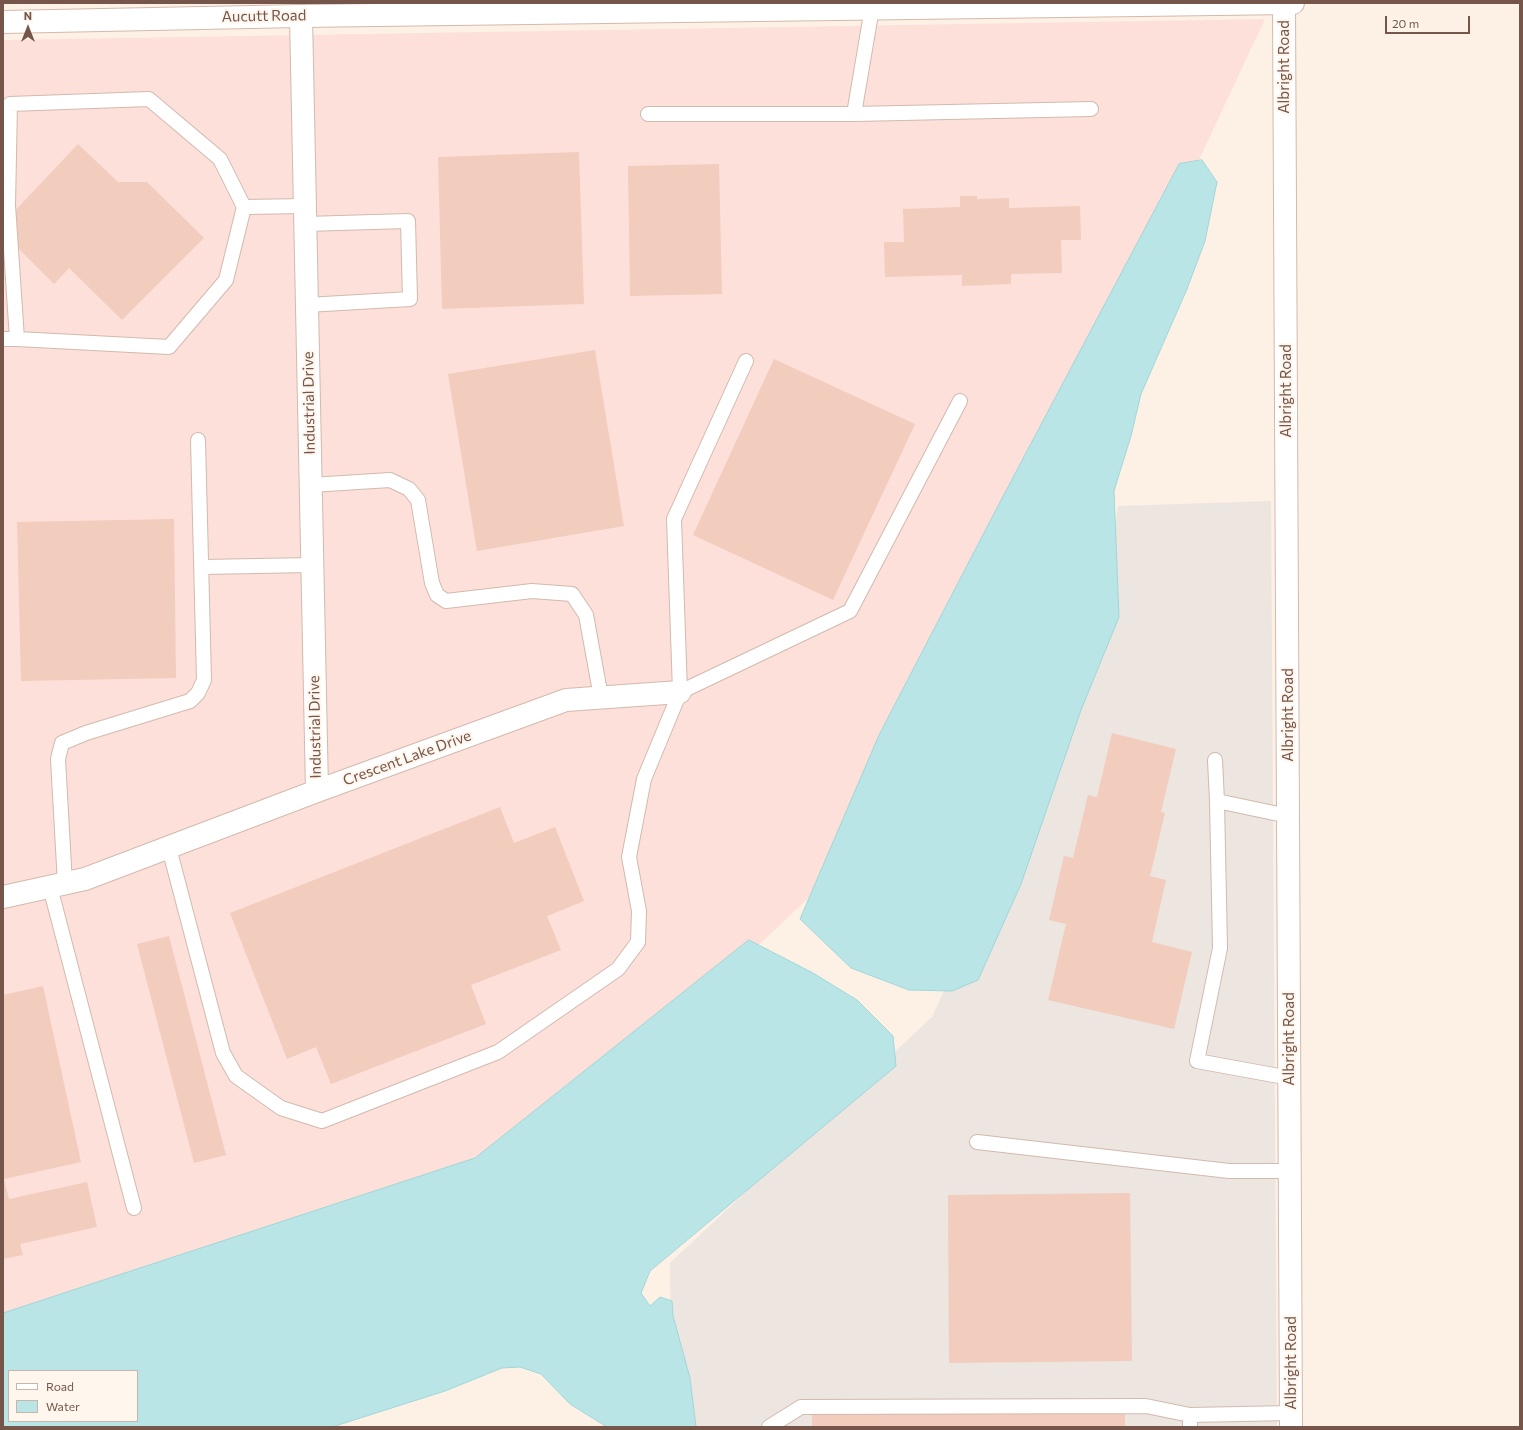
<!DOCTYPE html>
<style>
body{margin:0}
#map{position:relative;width:1523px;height:1430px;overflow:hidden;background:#fdf1e6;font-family:Commissioner,sans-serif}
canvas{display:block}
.frame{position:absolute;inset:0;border:4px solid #76554a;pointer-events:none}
.legend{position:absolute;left:8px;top:1370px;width:130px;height:52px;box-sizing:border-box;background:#fff6ed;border:1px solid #c8b6ac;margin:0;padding:5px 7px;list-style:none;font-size:12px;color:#76554a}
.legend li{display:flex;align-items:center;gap:8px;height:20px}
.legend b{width:20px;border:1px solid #c8b6ac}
.north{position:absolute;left:8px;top:8px;width:40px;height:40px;-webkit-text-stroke:3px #fff6ed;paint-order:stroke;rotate:0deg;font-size:11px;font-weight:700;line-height:16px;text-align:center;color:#76554a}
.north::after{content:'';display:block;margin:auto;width:14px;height:18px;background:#76554a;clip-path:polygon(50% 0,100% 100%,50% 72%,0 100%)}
.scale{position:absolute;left:1385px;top:16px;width:85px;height:18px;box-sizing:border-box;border:2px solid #76554a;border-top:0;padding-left:5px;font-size:12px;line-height:14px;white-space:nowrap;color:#76554a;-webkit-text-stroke:3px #fff6ed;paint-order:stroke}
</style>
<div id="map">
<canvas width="1523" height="1430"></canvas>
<div class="frame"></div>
<ul class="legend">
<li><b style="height:5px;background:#fff"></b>Road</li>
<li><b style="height:11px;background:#bae5e7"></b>Water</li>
</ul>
<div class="north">N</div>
<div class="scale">20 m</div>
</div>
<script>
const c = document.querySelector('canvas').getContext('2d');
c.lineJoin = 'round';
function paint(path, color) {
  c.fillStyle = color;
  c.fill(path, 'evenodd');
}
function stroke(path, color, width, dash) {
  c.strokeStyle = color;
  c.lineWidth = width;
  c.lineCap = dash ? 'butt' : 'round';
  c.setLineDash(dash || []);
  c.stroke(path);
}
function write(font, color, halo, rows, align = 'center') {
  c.font = font + ' Commissioner,sans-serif';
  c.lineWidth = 4;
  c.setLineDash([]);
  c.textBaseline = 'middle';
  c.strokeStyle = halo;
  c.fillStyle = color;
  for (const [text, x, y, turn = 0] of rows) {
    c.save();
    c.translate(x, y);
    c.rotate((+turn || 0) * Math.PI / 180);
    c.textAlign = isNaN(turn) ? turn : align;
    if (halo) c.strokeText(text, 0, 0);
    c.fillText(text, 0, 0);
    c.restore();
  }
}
const commercial = new Path2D(`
 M1265,19l-211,450 -239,423 -298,280 -514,162v-1294z`);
const industrial = new Path2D(`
 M1271,501l6,926h-605l-2,-164 262,-246 166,-365 20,-146z`);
const water = new Path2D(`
 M1202,160l15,22 -12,59 -18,48 -46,105 -10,42 -17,55 5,126 -38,93 -60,174 -43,96 -26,11 -43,-1 -58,-22 -51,-49 79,-184 121,-233 179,-338z
 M749,940l64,33 44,27 36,36 3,30 -246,205 -9,22 9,13 10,-9 12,4 1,15 17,62 6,49h-89l-37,-23 -29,-30 -21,-7 -18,1 -57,23 -113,36h-329v-114l472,-155zM9,1371h128v50h-128z`);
const building = new Path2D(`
 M78,144l40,38h29l57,56 -82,82 -53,-52 -15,16 -39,-39 -4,-30z
 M579,152l5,152 -142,5 -4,-152z
 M719,164l3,130 -92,2 -2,-130z
 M960,196h17v3l32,-1v10l71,-2 1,34h-20l1,33 -51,1v10l-49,2v-11l-77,2 -1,-35h20l-1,-33 57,-2z
 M595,350l29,176 -147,25 -29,-177z
 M774,359l141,65 -82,176 -140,-65z
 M174,519l2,159 -155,3 -4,-159z
 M1112,733l64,16 -15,63 4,1 -15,63 16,4 -14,62 40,10 -18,77 -126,-29 18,-76 -17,-4 15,-64 9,2 15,-63 9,2z
 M500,807l14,36 41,-16 29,74 -37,15 14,34 -90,35 15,39 -155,60 -15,-37 -29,12 -57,-146z
 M169,936l57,219 -32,8 -57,-219z
 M43,986l38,176 -77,17 5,20 78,-17 10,45 -77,17 3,11 -20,4v-264z
 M1130,1193l2,168 -183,2 -1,-168z
 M1125,1412v15h-313v-13z`);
const lane = new Path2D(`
 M648,114h206l18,-106
 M854,114l237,-5
 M305,224l103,-3 2,78 -103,6
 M3,339h14l-9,-134 2,-101 139,-5 71,60 24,48 61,-1
 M17,339l152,8 57,-67 18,-73
 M311,485l79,-5 19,9 9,11 14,83 5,12 9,6 86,-10 40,3 14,21 15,82
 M202,567l110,-2
 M680,692l170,-81 110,-210
 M1215,760l2,41
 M1288,816l-71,-15 3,147 -23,113 93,17
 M169,848l54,205 13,23 45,32 41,13 176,-69 120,-83 20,-27 1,-31 -10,-54 15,-78 36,-87 -6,-173 72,-158
 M65,884l-7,-125 4,-16 24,-10 104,-32 8,-8 6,-13 -6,-240
 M50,887l84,321
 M977,1142l252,29h61
 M1190,1415v12
 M769,1427l32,-20 345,-1 44,9 101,-2`);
const street = new Path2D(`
 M1284,3l7,1424
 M301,16l16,775
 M3,897l82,-18 232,-88 249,-91 114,-8`);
const secondary = new Path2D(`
 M3,22l298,-6 992,-13`);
const streetNames = [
 ["Aucutt Road",264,16,-1],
 ["Albright Road",1284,67,-90],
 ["Albright Road",1286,391,-90],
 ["Industrial Drive",309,403,-91],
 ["Albright Road",1288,715,-90],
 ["Industrial Drive",315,727,-91],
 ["Crescent Lake Drive",407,758,-20],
 ["Albright Road",1289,1039,-90],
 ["Albright Road",1291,1363,-90]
];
paint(commercial, '#fde0da');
paint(industrial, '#ede5e0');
paint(water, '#bae5e7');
stroke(water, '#a0d6d9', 1);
paint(building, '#f2ccbd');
stroke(lane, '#d1baae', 16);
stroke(street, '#d1baae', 24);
stroke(secondary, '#d4b9ac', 24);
stroke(lane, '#fff', 14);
stroke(street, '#fff', 22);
stroke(secondary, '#fff', 22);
write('15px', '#76554a', '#fff6ed', streetNames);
</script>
